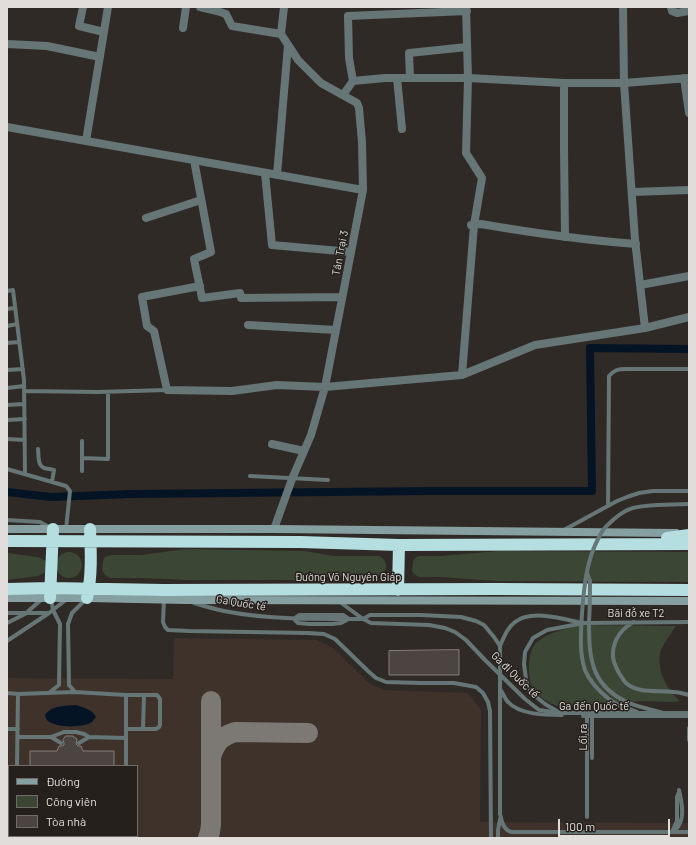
<!DOCTYPE html>
<meta charset="utf-8">
<style>
body{margin:0}
#map{position:relative;width:696px;height:845px;overflow:hidden;background:#302a26;font-family:Barlow,sans-serif}
canvas{display:block}
.frame{position:absolute;inset:0;border:8px solid #e1ddda;pointer-events:none}
.legend{position:absolute;left:8px;top:765px;width:130px;height:72px;box-sizing:border-box;background:#26201d;border:1px solid #716c69;margin:0;padding:5px 7px;list-style:none;font-size:12px;color:#e1ddda}
.legend li{display:flex;align-items:center;gap:8px;height:20px}
.legend b{width:20px;border:1px solid #716c69}
.scale{position:absolute;left:558px;top:819px;width:112px;height:18px;box-sizing:border-box;border:2px solid #e1ddda;border-top:0;padding-left:5px;font-size:12px;line-height:14px;white-space:nowrap;color:#e1ddda;-webkit-text-stroke:3px #26201d;paint-order:stroke}
</style>
<div id="map">
<canvas width="696" height="845"></canvas>
<div class="frame"></div>
<ul class="legend">
<li><b style="height:5px;background:#86a0a2"></b>Đường</li>
<li><b style="height:11px;background:#3c4634"></b>Công viên</li>
<li><b style="height:11px;background:#4b4441"></b>Tòa nhà</li>
</ul>
<div class="scale">100 m</div>
</div>
<script>
const c = document.querySelector('canvas').getContext('2d');
c.lineJoin = 'round';
function paint(path, color) {
  c.fillStyle = color;
  c.fill(path, 'evenodd');
}
function stroke(path, color, width, dash) {
  c.strokeStyle = color;
  c.lineWidth = width;
  c.lineCap = dash ? 'butt' : 'round';
  c.setLineDash(dash || []);
  c.stroke(path);
}
function write(font, color, halo, rows, align = 'center') {
  c.font = font + ' Barlow,sans-serif';
  c.lineWidth = 3;
  c.setLineDash([]);
  c.textBaseline = 'middle';
  c.strokeStyle = halo;
  c.fillStyle = color;
  for (const [text, x, y, turn = 0] of rows) {
    c.save();
    c.translate(x, y);
    c.rotate((+turn || 0) * Math.PI / 180);
    c.textAlign = isNaN(turn) ? turn : align;
    if (halo) c.strokeText(text, 0, 0);
    c.fillText(text, 0, 0);
    c.restore();
  }
}
const built = new Path2D(`
 M174,638l143,2 16,8 37,36 14,6 84,3 13,17 -1,112 209,1v15h-682v-160l166,1zM9,766h128v70h-128z`);
const green = new Path2D(`
 M186,549l118,2 30,5h46c9,6 8,16 -2,20h-45l-30,4h-116l-46,-2h-31l-5,-3 -3,-5 1,-9 2,-4 6,-2h30z
 M498,551l191,1v30l-193,-1 -55,-4h-22l-5,-3 -2,-3 1,-9 2,-4 4,-2h22z
 M56 565a13 13 0 1 1 26 0a13 13 0 1 1-26 0Z
 M7,553l31,4 8,4v11l-8,4 -31,4z
 M581,625l95,1c-5,8 -11,15 -15,24 -6,18 6,40 19,51l-7,1 -28,-1 -88,5c-9,-4 -17,-8 -23,-16 -7,-10 -7,-38 2,-47 12,-11 30,-14 45,-18z`);
const water = new Path2D(`
 M76,705c8,3 16,4 20,12 -1,1 -3,4 -4,5 -9,6 -36,6 -44,-1 -2,-2 -2,-3 -3,-6 7,-10 20,-9 31,-10z`);
const canal = new Path2D(`
 M7,492l44,5 80,-3 298,-3h163l-2,-143 99,1`);
const taxiway = new Path2D(`
 M211,757c5,-15 9,-20 24,-25l73,1
 M208,838l2,-6 1,-8v-123`);
const building = new Path2D(`
 M459,650v25h-70v-24z
 M66,736h7l4,3 -1,5 2,2h3l2,5h31v15h-84v-15h27l2,-5h2l3,-1v-2l-1,-3z`);
const lane = new Path2D(`
 M7,291l6,-1 11,90 1,94
 M7,309l8,-1
 M7,326l10,-2
 M7,343l12,-1
 M7,370l16,-1
 M7,388l17,-2
 M24,391l74,1 69,-2
 M7,405l17,-1
 M7,420l18,-1
 M7,439l18,1
 M38,449c1,6 -1,16 6,19 3,1 6,1 10,2l-2,12
 M82,458v-17
 M7,469l59,17 4,5 -4,38
 M82,471v-13l26,1v-67
 M250,476l78,4
 M657,505l32,-1
 M608,506l1,-130c5,-6 9,-7 17,-7h63
 M7,520l33,2 9,5
 M562,531l55,-30 10,-4 12,-4 14,-2h36
 M164,599l-1,23 2,5 3,3 21,1 119,2 16,1 11,5 33,32 8,7 10,4 35,1h33l22,4 7,6 5,9 2,9 1,127
 M340,602l23,17 8,4 58,2
 M194,603c10,3 20,6 30,8 45,9 92,8 139,8l7,-4h51l40,2 15,4 8,4 10,12 6,9
 M7,613h42
 M295,618l4,-3h44l6,4
 M294,619l4,4 11,1h23l9,-1 6,-3
 M634,622c-12,6 -20,17 -21,30 -1,7 2,14 6,21 2,3 4,7 7,10 12,11 32,7 48,9 5,0 10,2 15,3
 M7,623l18,-9 17,-15
 M582,623c-18,-4 -51,-14 -67,-1 -8,6 -11,15 -15,24v168c2,8 3,15 11,18h178
 M7,641l42,-28 18,-14
 M500,689c3,4 5,10 8,13 12,13 38,13 54,13
 M50,692l9,-7 1,-61 -7,-14 -2,-11
 M75,692l-6,-7 -1,-61 4,-11 14,-14
 M7,693l11,1
 M610,700l8,5 19,7
 M605,713h-45l-15,-9 -10,-8 -7,-8 -2,-9 -2,-15 1,-12 8,-14 14,-8 37,-7 105,-1
 M583,716h106
 M689,728v12
 M7,729h11
 M126,729h30l3,-2 1,-2v-26l-3,-4h-31
 M143,729l1,-34
 M18,737h33l13,-5h12l8,2 5,3 37,1
 M51,737l10,6
 M79,743l10,-6
 M592,758v-42
 M17,766l1,-72 57,-2 51,3v71
 M587,817v-101
 M672,832c3,-2 6,-4 7,-7 6,-10 2,-25 0,-35
 M672,832l5,-11v-24l2,-5
 M17,838v-2
 M125,838v-2
 M498,838v-8l2,-11`);
const street = new Path2D(`
 M83,7l-4,19 25,6
 M200,7l17,4 9,3 6,12 49,8
 M623,7l1,76 11,157 10,88
 M671,7l1,4 5,2 12,-2
 M183,28l3,-21
 M7,44l40,2 53,11
 M397,78l5,51
 M410,78l-1,-25 58,-6
 M684,78l5,35
 M353,81l-4,-23 -1,-42 119,-5
 M564,83v66l1,88
 M343,95l10,-14 32,-3h83l96,5h60l65,-5
 M7,127l356,63
 M86,141l22,-134
 M194,160l17,92 -17,7 8,39 38,-5 1,5 101,-1
 M265,173l7,72 79,7
 M277,175l11,-130
 M633,192l56,-2
 M146,218l55,-18
 M471,225l10,-1c52,9 103,16 155,20
 M640,285l49,-9
 M200,286l-58,11 5,29 7,5 13,59 65,1 45,-6 48,2 137,-12 73,-30 110,-17 44,-11
 M248,325l88,5
 M462,375l12,-150 8,-47 -16,-25 2,-75 -2,-71
 M272,444l32,7
 M274,529l18,-50 19,-44 14,-48 38,-197 -1,-48 -3,-34 -2,-5 -36,-20 -23,-23 -17,-26 3,-27`);
const secondary = new Path2D(`
 M7,529h267l402,4
 M7,598h80l99,2 503,1`);
const highway = new Path2D(`
 M667,538l22,-3
 M7,541l293,1 99,3 290,-1
 M7,589l44,-1 112,2 334,-1 192,1
 M398,590l1,-45
 M50,598l3,-69
 M87,598c5,-22 4,-46 3,-69`);
const laneBridge = new Path2D(`
 M587,573l3,8c0,13 0,27 -1,40 0,35 1,63 36,80 11,6 26,8 38,12
 M429,625l16,3 10,4 11,8 19,20 40,39 14,11 21,3
 M610,700c-10,-8 -20,-17 -25,-30 -6,-18 -4,-38 -3,-57 2,-25 4,-51 16,-74 2,-3 3,-7 6,-10 2,-3 6,-6 9,-9 16,-14 23,-13 44,-15
 M605,713h84`);
const streetNames = [
 ["Tân Trại 3",340,253,-79],
 ["Đường Võ Nguyên Giáp",348,577],
 ["Ga Quốc tế",241,603,9],
 ["Bãi đỗ xe T2",636,613],
 ["Ga đi Quốc tế",515,675,44],
 ["Ga đến Quốc tế",594,706],
 ["Lối ra",583,737,-90]
];
paint(built, '#3e322b');
paint(green, '#3c4634');
paint(water, '#041425');
stroke(canal, '#041425', 8);
stroke(taxiway, '#7c7874', 20);
paint(building, '#4b4441');
stroke(building, '#847d79', 1);
stroke(lane, '#667677', 4);
stroke(street, '#667677', 8);
stroke(secondary, '#86a0a2', 8);
stroke(highway, '#b5dee1', 12);
stroke(laneBridge, '#667677', 4);
write('11px', '#e1ddda', '#26201d', streetNames);
</script>
